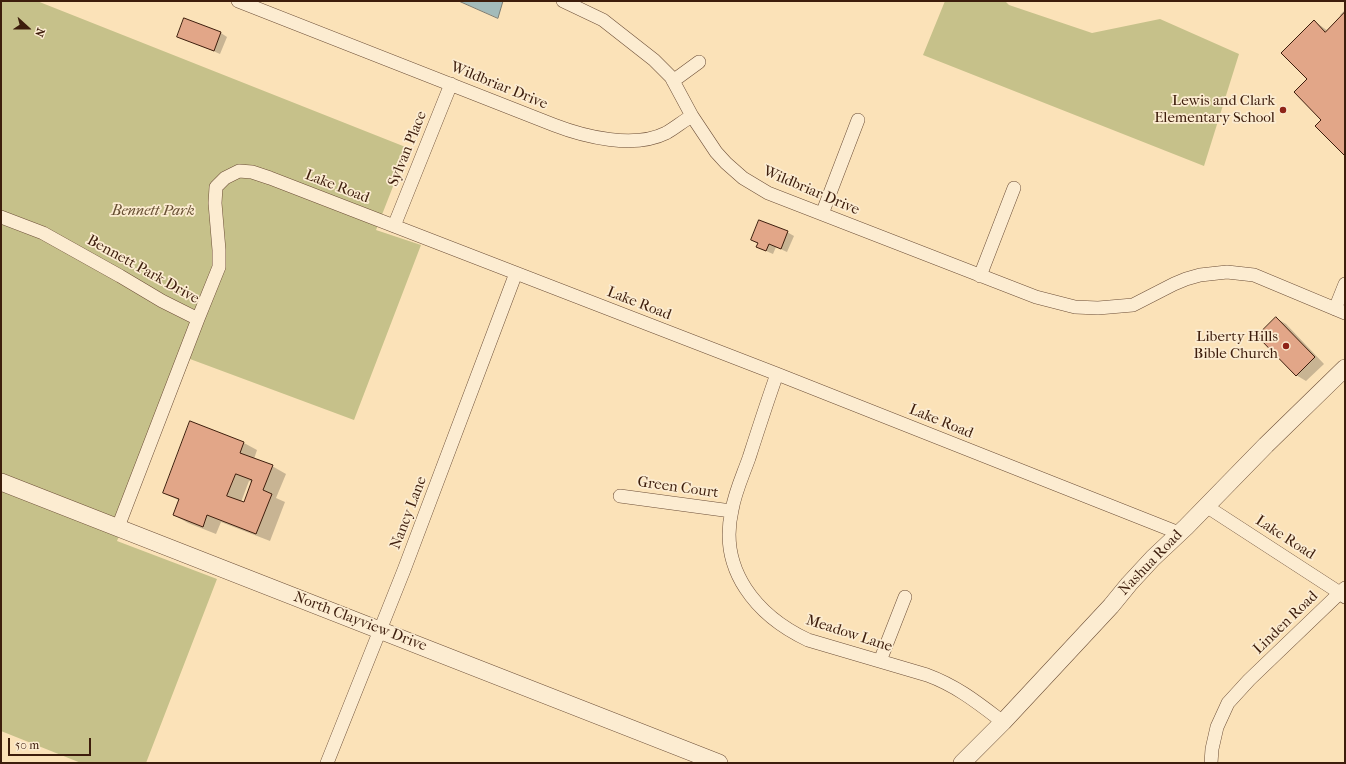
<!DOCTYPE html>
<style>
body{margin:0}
#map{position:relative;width:1346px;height:764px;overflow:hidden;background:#fbe2b8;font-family:"IM FELL French Canon",serif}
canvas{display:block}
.frame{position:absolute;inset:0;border:2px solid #3d1d0c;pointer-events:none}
.north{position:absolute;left:8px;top:8px;width:40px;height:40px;-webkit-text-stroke:3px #fcecd1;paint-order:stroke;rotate:111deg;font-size:11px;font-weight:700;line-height:16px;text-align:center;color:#3d1d0c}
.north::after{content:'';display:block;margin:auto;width:14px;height:18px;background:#3d1d0c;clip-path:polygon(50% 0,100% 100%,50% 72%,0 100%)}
.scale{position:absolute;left:8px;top:738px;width:83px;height:18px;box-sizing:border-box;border:2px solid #3d1d0c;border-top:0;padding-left:5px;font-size:12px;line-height:14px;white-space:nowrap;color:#3d1d0c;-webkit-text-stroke:3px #fcecd1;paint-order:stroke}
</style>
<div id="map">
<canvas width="1346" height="764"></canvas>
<div class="frame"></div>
<div class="north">N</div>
<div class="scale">50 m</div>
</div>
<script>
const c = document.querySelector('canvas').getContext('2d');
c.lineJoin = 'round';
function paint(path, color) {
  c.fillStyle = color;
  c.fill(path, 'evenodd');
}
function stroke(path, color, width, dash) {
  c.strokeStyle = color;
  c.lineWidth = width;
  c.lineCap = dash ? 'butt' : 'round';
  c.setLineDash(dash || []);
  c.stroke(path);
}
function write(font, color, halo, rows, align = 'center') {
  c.font = font + ' "IM FELL French Canon",serif';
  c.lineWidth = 3.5;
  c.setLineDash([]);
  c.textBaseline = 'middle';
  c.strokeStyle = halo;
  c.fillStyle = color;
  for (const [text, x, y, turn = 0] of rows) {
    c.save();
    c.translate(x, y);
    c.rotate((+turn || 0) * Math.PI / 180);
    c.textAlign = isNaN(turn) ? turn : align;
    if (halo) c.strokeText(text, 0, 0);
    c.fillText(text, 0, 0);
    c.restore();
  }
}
const green = new Path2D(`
 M1,1h36l371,147 -32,82 45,15 -67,175 -164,-61 -73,182 100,38 -71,184h-65l-80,-32z
 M945,1h60l4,4 83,28 68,-14 79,35 -35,112 -281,-111z`);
const water = new Path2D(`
 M459,1h44l-5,17z`);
const shadow = new Path2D(`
 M1345,10v144l-23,-34 -14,-41 6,-58 14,10 14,-14 -2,-2z
 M184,20l37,13 6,4 -7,17 -42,-18z
 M787,232l7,4 -7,16 -11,-5 -3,7 -16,-7 1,-3 -6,-4z
 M1276,318l10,6 38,40 -18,17 -10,-6z
 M244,443l13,7 -3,9 18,7 14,8 -10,24 9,4 -15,39 -49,-19 -5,12 -28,-11 -14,-8 6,-14 -16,-8zM249,481l4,1 -9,21 -3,-1z`);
const building = new Path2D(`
 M1345,12v144l-30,-30 6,-6 -27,-28 13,-13 -26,-26 33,-33 11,12z
 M184,18l37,14 -7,19 -37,-14z
 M759,220l29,11 -7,18 -12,-5 -3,7 -10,-4 2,-4 -7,-3z
 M1276,317l39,40 -19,19 -39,-40z
 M190,421l54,21 -4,11 33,12 -10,25 9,4 -16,40 -49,-19 -4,12 -30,-12 6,-16 -16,-6zM236,474l16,6 -8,22 -17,-6z`);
const minor = new Path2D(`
 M238,1l316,124c31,12 80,24 112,8 9,-5 17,-12 26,-17
 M563,1l40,19 51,40 17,17 21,39 24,36 10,11 17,15 25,15 268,104 39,10 23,1 35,-3 41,-21 12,-5 14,-4 27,-3 27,3 91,38
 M673,81l26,-19
 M822,214l36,-94
 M1,217l42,16 77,43 42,25 36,18
 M394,226l57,-142
 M980,276l34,-88
 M1335,309l10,-25
 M777,374c-10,28 -19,56 -28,84 -6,17 -14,34 -17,52 -14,60 25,106 76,130l119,35c30,11 51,28 76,47
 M620,496l111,15
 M1206,506l134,87 5,4
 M118,527l80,-208 21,-52v-17l-4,-47 1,-16 9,-9 14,-7 13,1 18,6 507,196 402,159
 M880,661l25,-64
 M327,763l77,-193 112,-297
 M1211,763l1,-14 5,-22 11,-24 21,-23 96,-92`);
const tertiary = new Path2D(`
 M1,482l718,281
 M962,763l41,-41 108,-116 18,-22 24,-26 33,-31 80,-82 79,-77`);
const markers = [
 [1283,110,4,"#8f2418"],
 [1286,346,4,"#8f2418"]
];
const streetNames = [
 ["Wildbriar Drive",499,86,22],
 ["Sylvan Place",408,149,-68],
 ["Lake Road",337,187,21],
 ["Wildbriar Drive",811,191,23],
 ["Bennett Park Drive",143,270,29],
 ["Lake Road",639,304,21],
 ["Lake Road",941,422,22],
 ["Green Court",678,488,8],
 ["Nancy Lane",409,513,-69],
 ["Lake Road",1285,538,33],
 ["Nashua Road",1151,563,-46],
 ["North Clayview Drive",360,622,21],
 ["Linden Road",1286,623,-44],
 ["Meadow Lane",849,634,18]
];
const poiNames = [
 ["Lewis and Clark",1275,101],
 ["Elementary School",1275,118],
 ["Liberty Hills",1278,337],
 ["Bible Church",1278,354]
];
const parkNames = [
 ["Bennett Park",153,211]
];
paint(green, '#c6c18a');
paint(water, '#a3bbba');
stroke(water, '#7a7c74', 1);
paint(shadow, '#0003');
paint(building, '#e2a688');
stroke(building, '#3d1d0c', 1);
stroke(minor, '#6c4e37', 14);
stroke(tertiary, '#6c4e37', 18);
stroke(minor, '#fcecd1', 13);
stroke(tertiary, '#fcecd1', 17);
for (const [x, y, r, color] of markers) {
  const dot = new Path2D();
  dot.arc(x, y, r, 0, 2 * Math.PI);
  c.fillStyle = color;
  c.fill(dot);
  stroke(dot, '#fcecd1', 1.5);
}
write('15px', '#3d1d0c', '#fcecd1', streetNames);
write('15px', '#3d1d0c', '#fcecd1', poiNames, 'right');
write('italic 15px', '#664e32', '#fcecd1', parkNames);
</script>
